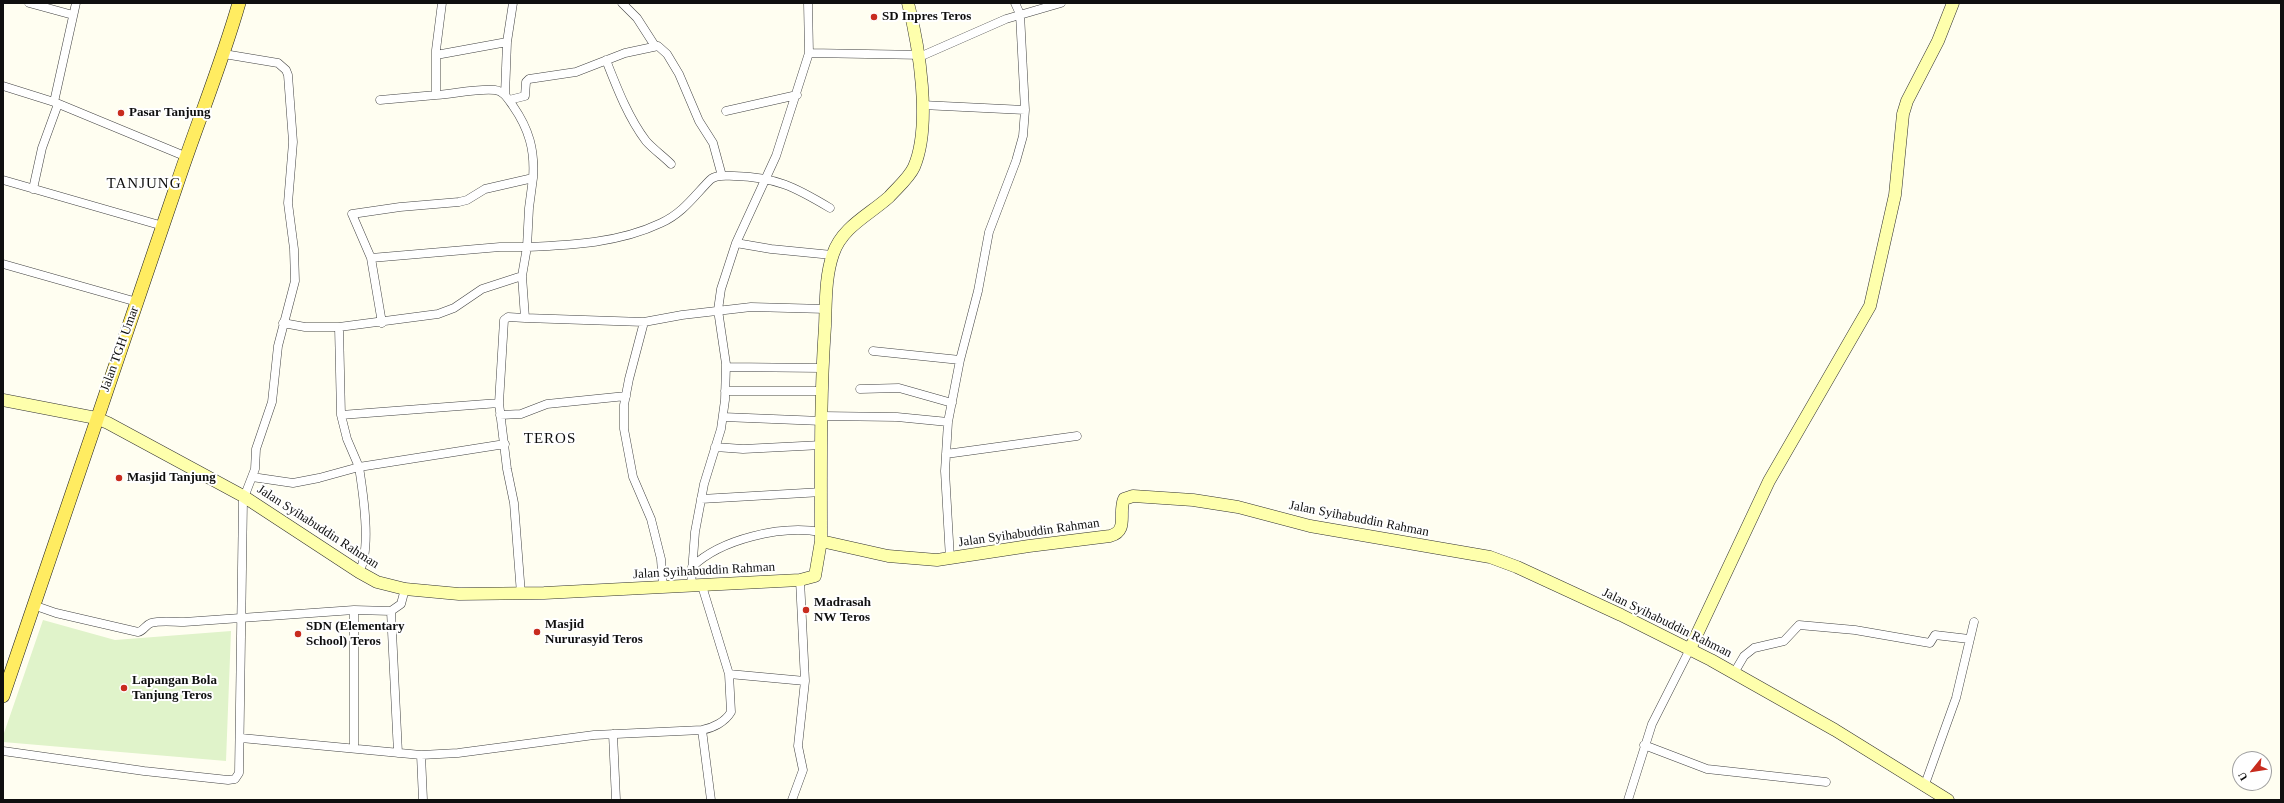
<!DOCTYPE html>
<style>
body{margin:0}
#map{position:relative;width:2284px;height:803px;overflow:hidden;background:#fffef1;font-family:Georgia,serif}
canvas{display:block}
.frame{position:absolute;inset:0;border:4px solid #0f0f0f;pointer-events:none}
.north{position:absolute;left:2232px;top:751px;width:40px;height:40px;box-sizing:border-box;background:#fff;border:1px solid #9f9f9f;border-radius:50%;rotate:240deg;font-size:11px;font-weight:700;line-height:16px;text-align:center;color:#0f0f0f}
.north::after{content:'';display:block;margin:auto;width:14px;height:18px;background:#c82c1e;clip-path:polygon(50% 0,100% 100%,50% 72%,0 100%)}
</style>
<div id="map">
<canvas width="2284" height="803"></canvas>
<div class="frame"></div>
<div class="north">U</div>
</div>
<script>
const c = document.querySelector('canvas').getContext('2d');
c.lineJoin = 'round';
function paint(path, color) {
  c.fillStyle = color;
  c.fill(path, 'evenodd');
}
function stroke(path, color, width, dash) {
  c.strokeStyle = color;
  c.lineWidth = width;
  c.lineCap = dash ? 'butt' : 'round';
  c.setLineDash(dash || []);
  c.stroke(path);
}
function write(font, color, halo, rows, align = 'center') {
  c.font = font + ' Georgia,serif';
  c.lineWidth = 4;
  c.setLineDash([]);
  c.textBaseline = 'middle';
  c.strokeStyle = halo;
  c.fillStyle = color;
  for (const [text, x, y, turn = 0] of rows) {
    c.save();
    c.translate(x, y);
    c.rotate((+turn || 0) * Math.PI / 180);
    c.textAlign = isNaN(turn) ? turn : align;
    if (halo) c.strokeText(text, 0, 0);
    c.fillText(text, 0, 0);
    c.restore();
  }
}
const pitch = new Path2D(`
 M43,620l72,20 116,-9 -5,130 -223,-19v-6z`);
const street = new Path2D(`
 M29,3l44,12
 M622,3l15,15 18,28
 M808,3l1,50
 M436,55l71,-13
 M606,60c11,28 22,57 40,81 7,8 17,15 25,23
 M3,86l51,16 133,55
 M505,95l2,-53 6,-39
 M380,100l56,-5
 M509,100l16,-4 1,-14 3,-3 47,-7 49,-19 33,-7 9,8 12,20 20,47 14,22 9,33
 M54,102l22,-99
 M922,105l103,5
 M726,111l71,-16
 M3,180l160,46
 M33,189l9,-41 16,-44
 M736,243l35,6 61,6
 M371,258l129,-11h27l2,-39 4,-30
 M3,264l134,38
 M525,318l119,4 38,-7 69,-8 75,2
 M644,322l-15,57 -5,26v24l9,48 18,42 10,40 2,28
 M283,323l22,4h34l99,-13 16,-6 28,-19 40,-13
 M382,323l-11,-65 -19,-44 48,-7 59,-5 8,-2 18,-11 48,-11c2,-28 -4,-49 -20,-72 -5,-7 -9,-15 -18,-16 -17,-2 -41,4 -59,5v-45l6,-47
 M873,351l87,9
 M726,367l96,1
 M860,389l39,-1 53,15
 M725,391h97
 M341,415l158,-12
 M500,415l21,-1 26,-10 79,-8
 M822,416l75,1 51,5
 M723,417l99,4
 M715,447l28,2 79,-4
 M946,454l131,-18
 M252,477l41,6 26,-5 40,-11 -12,-28 -6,-24 -2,-88
 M701,499l121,-7
 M950,559l-5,-88 3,-49 12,-62 18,-69 11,-59 27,-71 7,-25 2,-26 -5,-96 -5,-11
 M692,567c29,-28 89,-42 129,-35
 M359,572c13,-22 4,-80 0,-105l146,-23
 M691,586l4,-54 9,-48 17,-55 4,-29 1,-36 -8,-54 3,-21 15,-46 40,-87 33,-103 115,2 82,-36 55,-16
 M702,586l27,88
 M521,594l-7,-91 -7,-34 -8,-66 5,-83 4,-3 17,1 -3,-42 5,-29c45,-2 92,-4 134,-24 22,-10 33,-27 49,-43 6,-6 17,-4 24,-4 42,1 61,11 96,32
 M33,605l23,8 82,19c6,-1 7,-7 13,-9 10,-3 23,-1 33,-1l170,-12 37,1 10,-7 4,-15
 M391,611l7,142
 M1734,673l10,-17 10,-8 30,-7 15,-16 56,5 75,13 5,-8 34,4
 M702,730l9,70
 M613,734l3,66
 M241,738l180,17 37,-2 136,-18 108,-5c11,-2 23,-8 29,-18l-2,-38 76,7
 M1644,745l63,24 119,13
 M354,748v-138
 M3,751l141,20 84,9 7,-1 4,-6 4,-273 12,-31 1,-20 16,-47 6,-56 17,-65 -1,-32 -6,-46 5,-61 -5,-67 -2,-5 -8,-7 -54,-9
 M421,755l2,45
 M1924,787l32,-89 18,-76
 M792,800l11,-30 -5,-24 7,-65 -5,-101
 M1628,800l24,-76 38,-75`);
const secondary = new Path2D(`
 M3,400l93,18 12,5 135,73 116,76 18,10 28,7 54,5 85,-1 256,-13 15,-4 6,-35 67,15 49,4 92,-14 81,-10c19,-5 8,-23 14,-37l9,-3 60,4 45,7 72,19 180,31 27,10 104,48 90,45 124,70 113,70
 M821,541c0,-72 -1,-144 4,-215 1,-23 0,-49 8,-72 9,-27 36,-39 56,-57 8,-9 20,-19 25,-30 18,-42 5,-121 -6,-164
 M1690,649l79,-168 101,-175 25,-111 8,-81 4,-13 31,-60 15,-38`);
const primary = new Path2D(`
 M3,696c57,-170 116,-339 173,-509 20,-61 45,-121 63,-184`);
const markers = [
 [874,17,4,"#c82c1e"],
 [121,113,4,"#c82c1e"],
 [119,478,4,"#c82c1e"],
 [806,610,4,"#c82c1e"],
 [537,632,4,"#c82c1e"],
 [298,634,4,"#c82c1e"],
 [124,688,4,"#c82c1e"]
];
const poiNames = [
 ["SD Inpres Teros",882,17],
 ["Pasar Tanjung",129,113],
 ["Masjid Tanjung",127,478],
 ["Madrasah",814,603],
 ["NW Teros",814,618],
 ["Masjid",545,625],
 ["Nururasyid Teros",545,640],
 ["SDN (Elementary",306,627],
 ["School) Teros",306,642],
 ["Lapangan Bola",132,681],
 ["Tanjung Teros",132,696]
];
const streetNames = [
 ["Jalan TGH Umar",120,349,-70],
 ["Jalan Syihabuddin Rahman",1359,519,11],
 ["Jalan Syihabuddin Rahman",318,527,33],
 ["Jalan Syihabuddin Rahman",1029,533,-8],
 ["Jalan Syihabuddin Rahman",704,571,-3],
 ["Jalan Syihabuddin Rahman",1667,623,26]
];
const quarterNames = [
 ["TANJUNG",144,184],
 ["TEROS",550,439]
];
paint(pitch, '#e0f3ca');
stroke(street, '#424242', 9);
stroke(secondary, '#313131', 13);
stroke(primary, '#202020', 14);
stroke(street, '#fff', 8);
stroke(secondary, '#feffac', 12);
stroke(primary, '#ffec61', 13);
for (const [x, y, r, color] of markers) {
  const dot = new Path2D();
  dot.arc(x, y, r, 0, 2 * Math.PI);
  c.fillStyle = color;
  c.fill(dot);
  stroke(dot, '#fff', 1.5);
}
write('bold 13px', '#0f0f0f', '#fff', poiNames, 'left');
write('13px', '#0f0f0f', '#fff', streetNames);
c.letterSpacing = '1px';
write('15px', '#0f0f0f', '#fff', quarterNames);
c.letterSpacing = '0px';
</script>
